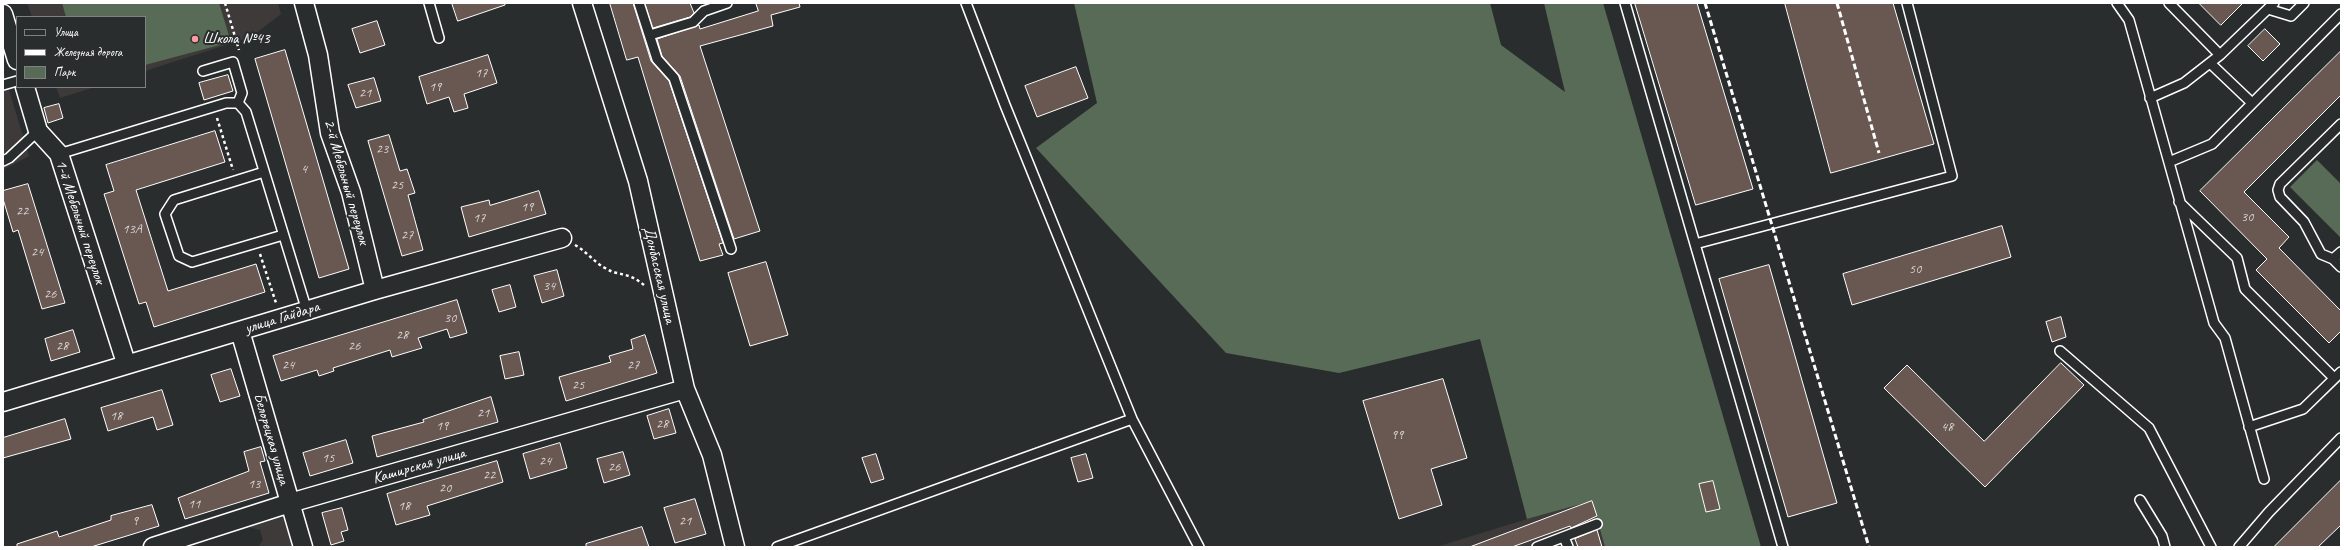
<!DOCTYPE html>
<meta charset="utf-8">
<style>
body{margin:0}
#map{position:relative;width:2344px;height:550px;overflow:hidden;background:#2a2d2e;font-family:Caveat,sans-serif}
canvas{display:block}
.frame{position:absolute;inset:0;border:4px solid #fff;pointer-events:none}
.legend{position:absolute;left:16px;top:16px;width:130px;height:72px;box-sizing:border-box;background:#2a2d2e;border:1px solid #7f8182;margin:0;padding:5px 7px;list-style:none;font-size:12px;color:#fff}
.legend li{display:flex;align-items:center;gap:8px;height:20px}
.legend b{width:20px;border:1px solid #7f8182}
</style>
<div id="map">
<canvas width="2344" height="550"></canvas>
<div class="frame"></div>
<ul class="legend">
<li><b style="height:5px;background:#2a2d2e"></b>Улица</li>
<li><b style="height:5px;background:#fff"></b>Железная дорога</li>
<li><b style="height:11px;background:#586b56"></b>Парк</li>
</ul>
</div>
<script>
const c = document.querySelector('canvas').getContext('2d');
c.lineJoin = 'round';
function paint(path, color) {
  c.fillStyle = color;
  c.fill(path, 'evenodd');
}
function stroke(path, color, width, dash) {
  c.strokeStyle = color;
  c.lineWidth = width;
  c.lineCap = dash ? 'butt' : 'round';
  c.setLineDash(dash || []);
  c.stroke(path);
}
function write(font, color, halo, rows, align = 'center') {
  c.font = font + ' Caveat,sans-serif';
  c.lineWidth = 4;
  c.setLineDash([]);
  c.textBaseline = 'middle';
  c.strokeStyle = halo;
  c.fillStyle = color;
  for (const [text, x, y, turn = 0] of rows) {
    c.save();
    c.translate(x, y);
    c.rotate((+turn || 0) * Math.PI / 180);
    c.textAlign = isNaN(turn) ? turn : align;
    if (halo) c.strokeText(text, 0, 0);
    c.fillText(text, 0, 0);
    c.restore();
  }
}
const built = new Path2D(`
 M27,3h251l3,11 -30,23 -106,34v-54h-113z
 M3,70l26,86 -26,14z
 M56,87h39l-35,11z
 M1592,501l13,46h-169l91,-28z
 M286,516l9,31h-37l5,-7 -3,-10 -12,-3z`);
const green = new Path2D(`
 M62,3h157l12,39 -86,23v-48h-79z
 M1074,3h416l11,42 64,47 -21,-89h59l158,544h-156l-13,-46 -65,18 -47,-180 -141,34 -113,-20 -190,-205 61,-45z
 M2317,160l24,24 -1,53 -50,-50z`);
const building = new Path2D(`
 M452,3h53v2l-47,16z
 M610,3h23l18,58 18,20 54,162 -4,1 4,11 -23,6 -62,-204 -11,3z
 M645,3h45l4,10 -4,4 -37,11z
 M756,3h43l1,4 -29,8 2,11 -73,20 60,185 -26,8 -54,-163 -18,-20 -5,-17 42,-14 1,4 58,-18z
 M1635,3h62l56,186 -57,16z
 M1785,3h108l41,141 -103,29z
 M2199,3h44l-22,22z
 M377,21l8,24 -25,8 -8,-24z
 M2265,29l15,15 -17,17 -15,-15z
 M285,50l64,219 -30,9 -64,-219z
 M2341,51v44l-97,97 45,45 -10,11 62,63v20l-12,12 -73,-73 11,-11 -67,-68z
 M488,55l9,28 -33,11 4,14 -14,4 -5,-15 -22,7 -8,-27z
 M1076,67l12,31 -51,19 -12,-31z
 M228,75l5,16 -29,9 -5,-17z
 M374,78l7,23 -25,7 -8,-23z
 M59,104l4,14 -15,5 -4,-15z
 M215,131l10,31 -89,28 32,101 88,-27 9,28 -111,35 -8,-25 -7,2 -35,-110 10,-3 -8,-26z
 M389,135l11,36 7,-2 8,24 -7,2 15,55 -21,6 -34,-115z
 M28,184l37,119 -23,6 -24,-79 -5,2 -10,-33v-8z
 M539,191l7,23 -77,23 -8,-30 28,-7 1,5z
 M2002,226l9,31 -159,48 -9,-31z
 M766,262l22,73 -38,11 -22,-73z
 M1769,265l68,238 -49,14 -69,-238z
 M557,270l7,26 -22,7 -8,-27z
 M510,285l6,22 -17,5 -7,-22z
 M457,300l10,33 -17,5 -3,-9 -29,9 4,10 -30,9 -2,-7 -57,18 1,3 -15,5 -2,-6 -36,11 -8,-25z
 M2061,317l5,20 -14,5 -6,-20z
 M73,330l7,22 -29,9 -6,-22z
 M645,335l12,38 -91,28 -7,-24 52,-15 -2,-6 24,-7 -2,-9z
 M519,352l5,23 -19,4 -5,-23z
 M2061,363l23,22 -99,102 -101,-99 23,-23 77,76z
 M231,369l9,27 -20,6 -9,-27z
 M1443,379l24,79 -36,11 11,36 -43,14 -36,-118z
 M162,390l11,35 -16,5 -4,-13 -45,14 -7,-23z
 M491,397l7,25 -121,35 -5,-21 52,-14 -1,-2z
 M669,409l7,24 -22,6 -7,-23z
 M65,419l6,20 -68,19v-20z
 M346,440l7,23 -43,13 -7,-23z
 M560,443l7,25 -37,11 -7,-25z
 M261,447l4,14 -5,1 9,31 -84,26 -7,-21 71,-27 -5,-19z
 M623,452l7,23 -26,8 -7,-24z
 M876,454l8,25 -13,4 -9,-25z
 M1086,454l7,24 -15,4 -7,-24z
 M497,461l6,21 -76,24 3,9 -34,10 -9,-31z
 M2341,480v45l-23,22h-44z
 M1713,481l7,28 -14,3 -7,-28z
 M695,499l11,35 -31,9 -11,-35z
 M1592,501l5,15 -26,12 -1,-2 -58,21h-42z
 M152,505l7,21 -68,21h-74v-3l40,-13 2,6 52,-17v-4z
 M342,508l6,22 -7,2 3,9 -13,4 -9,-32z
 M642,527l7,20h-63v-3z
 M1597,530l5,17h-24l-3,-8z`);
const path = new Path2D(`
 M225,3l14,47
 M217,118l16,52
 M575,245c11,6 19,17 30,23 15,9 22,3 39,17
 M260,254l16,49`);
const service = new Path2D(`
 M429,3l10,35
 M639,3l18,56 17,19 57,171
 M966,3l39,102 127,314 67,128
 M1625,3l158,544
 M2117,3l12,17 85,303 11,15 39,141
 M2169,3l51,52 54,-52
 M2268,9l23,7 13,-13
 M650,35l43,-13 11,-11 23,-8
 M2210,63l42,40
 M203,71l30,-9 9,31 -4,10
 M3,85l14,-4
 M2150,98l34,-15 36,-28
 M59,154l167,-51h12l8,9 61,199
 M3,161l6,-3 29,-27
 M2169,162l43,-18 129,-130
 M264,172l-90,28 -9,14 14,42 13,6 91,-27
 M2179,202l58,56 8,31 89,89
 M1695,244l257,-68 -45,-173
 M2341,252l-8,7 8,8
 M2333,259l-12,-5 -17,-32 -24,-25 -2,-7 2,-6 61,-60
 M2060,351l89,77 62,119
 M2249,427l54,-18 38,-37
 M2140,500l22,36 3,11
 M1564,537l4,10
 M777,547l355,-128
 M1537,547l60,-23
 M2239,547l30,-35 72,-74`);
const minor = new Path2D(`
 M304,3l14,52 12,78 21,59 24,98
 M582,3l56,178 47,208 27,66 23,92
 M3,14l14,46
 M25,87l13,44 21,23 67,209
 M240,331l63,216
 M3,402l372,-112 187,-52
 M153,547l137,-44 395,-114`);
const rail = new Path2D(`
 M1705,3l164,544
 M1837,3l42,150`);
const markers = [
 [195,39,4,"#ff9aa2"]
];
const numberNames = [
 ["17",481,73],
 ["19",435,87],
 ["21",365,93],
 ["23",382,149],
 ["4",304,169],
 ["25",397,185],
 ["19",527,207],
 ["22",22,211],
 ["30",2247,217],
 ["17",479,218],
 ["13А",132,229],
 ["27",407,235],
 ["24",37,252],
 ["50",1915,269],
 ["34",549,286],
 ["26",50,294],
 ["30",450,318],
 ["28",402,335],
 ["28",62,346],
 ["26",354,346],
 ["24",288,365],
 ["27",633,365],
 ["25",578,385],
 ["21",483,413],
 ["18",116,416],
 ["28",662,424],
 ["19",442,426],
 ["48",1947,427],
 ["99",1397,435],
 ["15",328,458],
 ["24",545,461],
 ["26",614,467],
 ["22",489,475],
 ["13",254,484],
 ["20",445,488],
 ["11",194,504],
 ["18",404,506],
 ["9",135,521],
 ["21",685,521]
];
const poiNames = [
 ["Школа №43",203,39]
];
const streetNames = [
 ["2-й Мебельный переулок",346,182,74],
 ["1-й Мебельный переулок",80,222,72],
 ["Донбасская улица",659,275,77],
 ["улица Гайдара",282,318,-17],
 ["Белорецкая улица",271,439,74],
 ["Каширская улица",419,466,-16]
];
paint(built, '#3d3a39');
paint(green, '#586b56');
paint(building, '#695852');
stroke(building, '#fff', 1);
stroke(service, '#fff', 12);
stroke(minor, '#fff', 21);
stroke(path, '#fff', 2.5, [3, 3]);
stroke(service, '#2a2d2e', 9);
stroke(minor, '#2a2d2e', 18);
stroke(rail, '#fff', 3, [6, 3]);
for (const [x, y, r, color] of markers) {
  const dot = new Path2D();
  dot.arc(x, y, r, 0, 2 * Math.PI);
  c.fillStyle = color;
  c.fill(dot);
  stroke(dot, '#2a2d2e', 1.5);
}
write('14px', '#dad5d4', null, numberNames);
write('16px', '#fff', '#2a2d2e', poiNames, 'left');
write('16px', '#fff', '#2a2d2e', streetNames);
</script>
